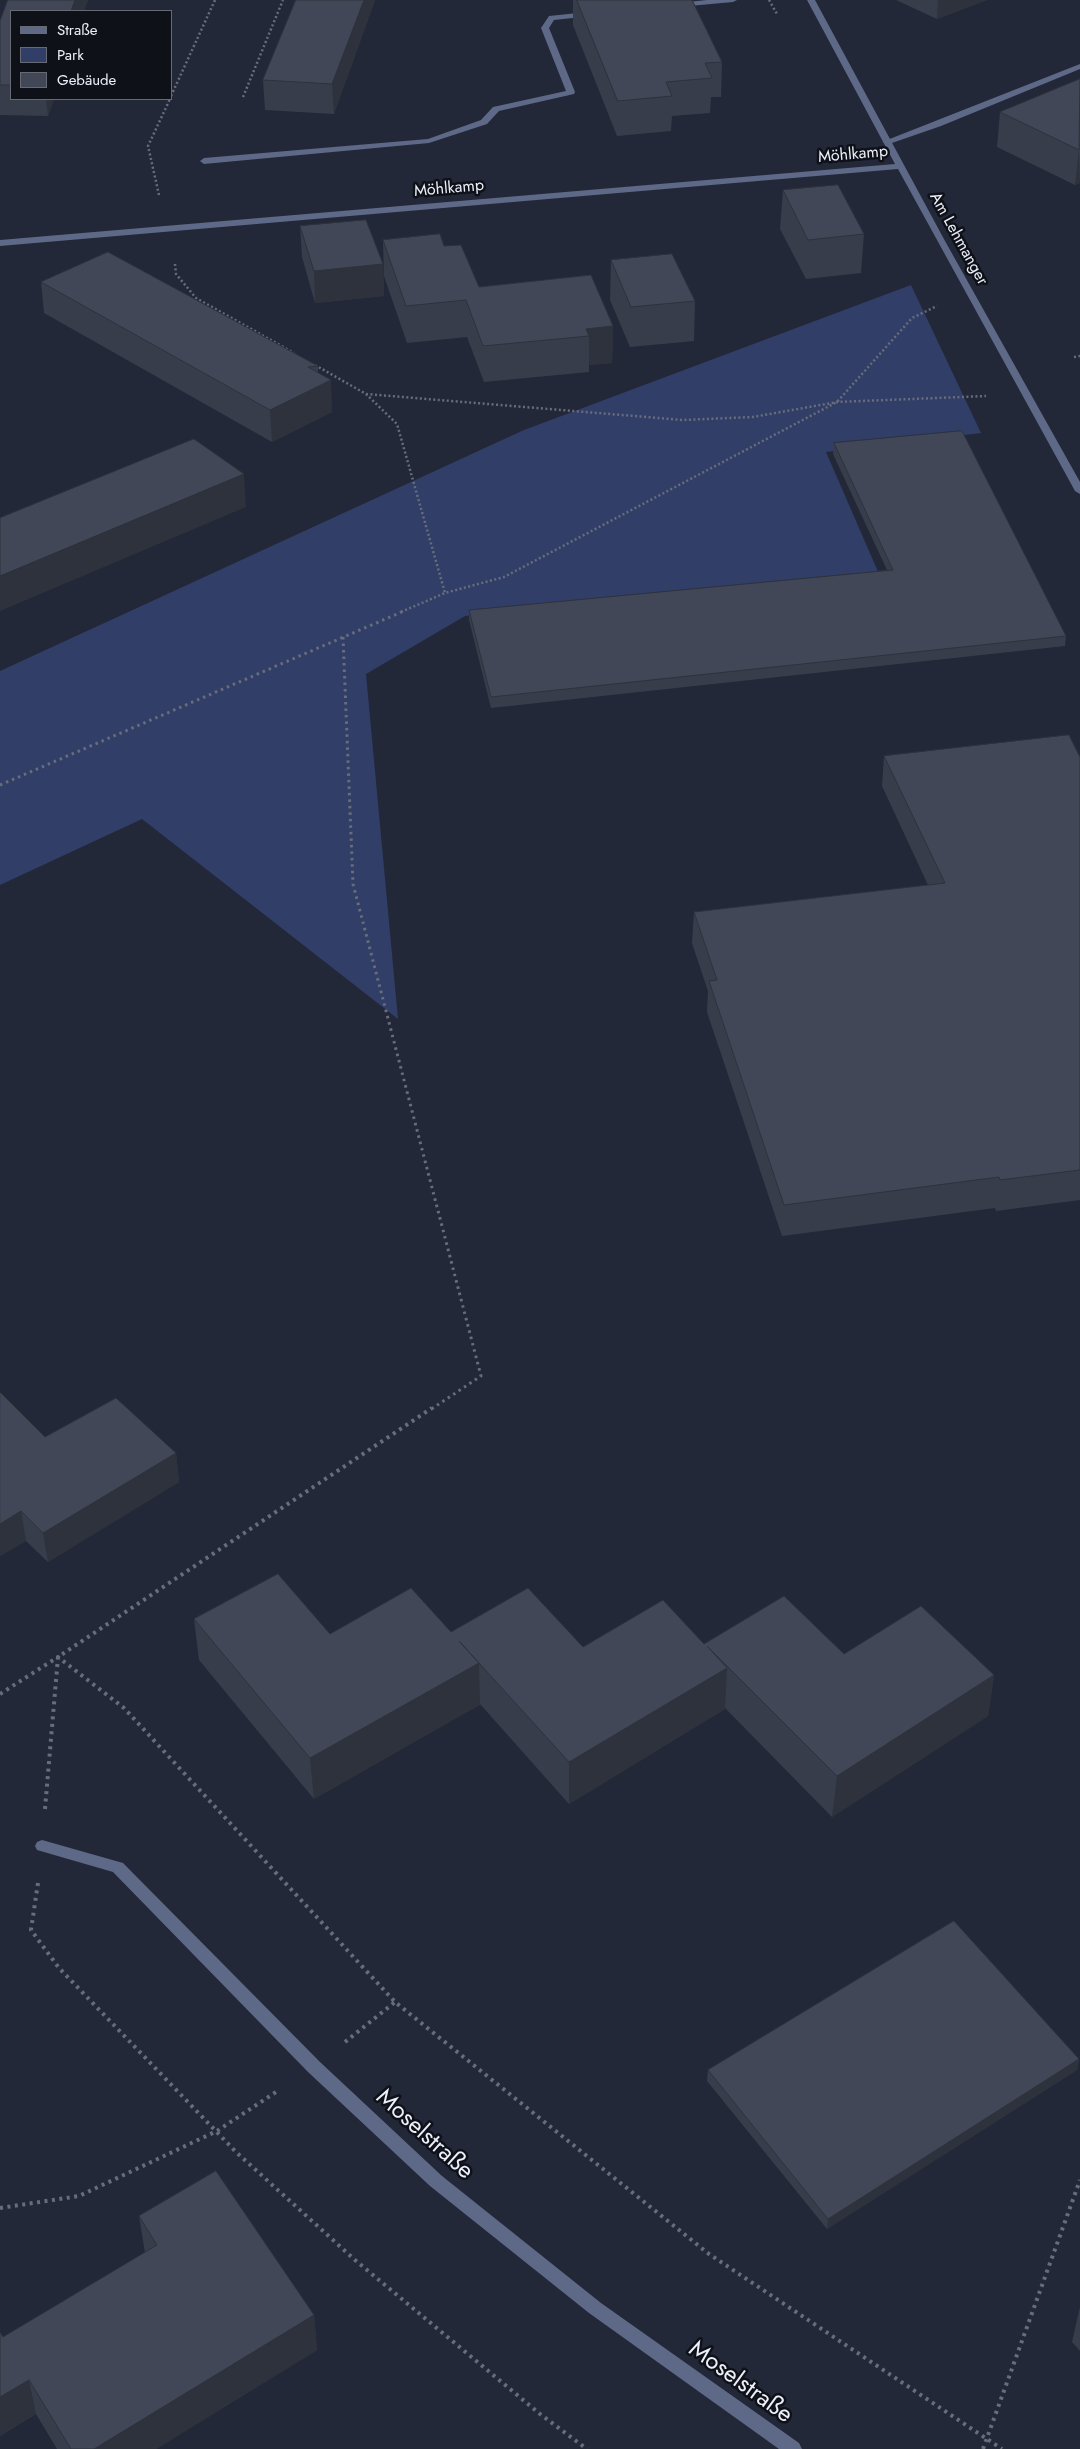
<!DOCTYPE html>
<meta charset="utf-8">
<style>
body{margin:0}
#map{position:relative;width:1080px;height:2449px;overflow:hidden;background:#232838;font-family:Jost,sans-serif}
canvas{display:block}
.legend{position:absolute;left:10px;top:10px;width:162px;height:90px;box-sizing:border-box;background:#0f1118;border:1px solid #686a73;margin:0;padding:6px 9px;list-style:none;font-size:15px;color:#edf0fb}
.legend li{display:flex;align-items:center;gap:10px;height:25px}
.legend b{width:25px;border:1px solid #686a73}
</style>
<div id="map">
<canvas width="1080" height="2449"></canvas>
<ul class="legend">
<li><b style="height:6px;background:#5e6987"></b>Straße</li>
<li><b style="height:14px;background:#313e68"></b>Park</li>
<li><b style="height:14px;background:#414757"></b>Gebäude</li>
</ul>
</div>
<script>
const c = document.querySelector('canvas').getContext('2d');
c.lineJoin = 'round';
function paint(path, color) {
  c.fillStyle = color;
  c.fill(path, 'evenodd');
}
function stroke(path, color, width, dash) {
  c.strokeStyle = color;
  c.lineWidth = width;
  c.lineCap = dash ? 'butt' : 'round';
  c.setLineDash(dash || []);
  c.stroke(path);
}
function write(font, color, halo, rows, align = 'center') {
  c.font = font + ' Jost,sans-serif';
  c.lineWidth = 5;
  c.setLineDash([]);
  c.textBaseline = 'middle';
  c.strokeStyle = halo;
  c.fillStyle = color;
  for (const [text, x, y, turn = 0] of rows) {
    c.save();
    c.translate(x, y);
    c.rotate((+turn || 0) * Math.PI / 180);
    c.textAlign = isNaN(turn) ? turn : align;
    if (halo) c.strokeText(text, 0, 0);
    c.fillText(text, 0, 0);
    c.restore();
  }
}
const green = new Path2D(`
 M911,285l70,148 -155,19 53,122 -414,42 -99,58 32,345 -256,-200 -142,66v-214l524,-241z`);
const pathFar2 = new Path2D(`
 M769,0l8,14
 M171,96l44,-96
 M243,97l40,-97
 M159,195l-11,-49 22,-47
 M175,264l1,10 20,24 98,55
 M1074,357l6,-1
 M315,365l51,29 31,30 48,169
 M366,394l317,26 70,-3 84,-15 149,-6
 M401,612l44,-19 59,-16 333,-175 75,-84 25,-12`);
const pathFar1 = new Path2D(`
 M343,637l10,247 128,492 -51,34
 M0,785l404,-174`);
const path = new Path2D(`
 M0,1694l58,-37 66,51 271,294 314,252 293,195
 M45,1809l13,-152 374,-249
 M38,1883l-7,47 28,38 177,184 119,108 185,154 47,35
 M345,2042l50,-40
 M0,2208l79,-12 138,-65 62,-41
 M983,2449l97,-269`);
const service = new Path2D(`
 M707,0h30l-4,2 -55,5 -4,-2 4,-2z
 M588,12l4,2 -1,2 -37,4 -5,8 26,64 -1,2 -75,17 -12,13 -58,19 -225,21 -4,-3 4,-3 224,-19 53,-19 12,-13 73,-16 -25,-63 8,-12z
 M1080,64v5l-139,57 -52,18 -7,-2z`);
const minor = new Path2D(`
 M807,0h8l130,241 135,241v12l-5,-3 -177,-322 -898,77v-6l895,-76z
 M42,1840l81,23 197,199 122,114 159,127 198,140 3,6h-23l-190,-136 -159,-127 -122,-114 -195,-200 -76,-22 -2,-4 2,-4z`);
const wall = new Path2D(`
 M8,0h80l-4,11h-73v88h43l-6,17 -48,-1v-94z
 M296,0h79l-41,114 -69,-4 -2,-30z
 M573,0h119l30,62 -1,35h-10l-1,16 -38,3 -1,15 -54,5 -44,-111z
 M896,0h91l-50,19z
 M1080,79v104l-5,2 -78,-38 3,-35z
 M783,190l81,44 -3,39 -55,6 -26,-50z
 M300,226l83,38 1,32 -69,7 -13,-46z
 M383,240l61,6 35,41 134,39 -1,37 -23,2v7l-105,10 -17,-45 -60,6 -23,-67z
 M611,260l84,41 -1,40 -64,6 -20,-47z
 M41,282l277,84v7l14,39 -60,30 -228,-129z
 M834,443l232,193 -1,10 -574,62 -22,-88v-10l418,-40 -54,-116z
 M884,756l196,1v443l-84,11 -1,-3 -213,28 -75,-224 1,-21 -16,-48 2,-31 234,-27 -46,-99z
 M45,1437l131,16 3,29 -131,80 -22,-21 -26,15z
 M194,1619l136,15 121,-2 132,15 121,-3 140,10 150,21 -6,41 -156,101 -107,-109v1l-156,95 -89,-100 -166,95 -115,-139z
 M1079,2059l-2,11 -250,159 -120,-148 1,-11z
 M139,2216l175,99 3,35 -161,99h-99l-21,-35 -36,22v-104l3,5 142,-84z
 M1080,2307v44l-8,-9z`);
const shadedWall = new Path2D(`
 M75,0h13l-4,11h-13z
 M364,0h11l-41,114 -2,-30z
 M938,0h49l-50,19z
 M46,99h8l-6,17z
 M1079,150l1,33 -5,2z
 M383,264l1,32 -69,7 -1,-32z
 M613,326l-1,37 -23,2v-29l-3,-7z
 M331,380l1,32 -60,30 -2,-32z
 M244,474l2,33 -246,104v-35z
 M176,1453l3,29 -131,80 -5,-29z
 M21,1511l5,30 -26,15v-32z
 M479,1663l1,42 -166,94 -4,-41z
 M727,1668l-2,41 -156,95v-42z
 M994,1675l-6,41 -156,101 5,-41z
 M1079,2059l-2,11 -250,159 1,-10z
 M314,2315l3,35 -161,99h-62z
 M29,2380l7,34 -36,22v-39z`);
const building = new Path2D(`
 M8,0h67l-4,11h-60v74h-11v-64z
 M296,0h68l-32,84 -69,-4z
 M577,0h115l30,62 -17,1 7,15 -46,4 6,14 -54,5z
 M1080,79l-1,71 -79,-38z
 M838,185l26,49 -56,6 -25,-50z
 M366,220l17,44 -69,7 -14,-45z
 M440,234l4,12 17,-1 18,42 112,-12 22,51 -27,3 3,7 -106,10 -17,-46 -60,6 -23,-66z
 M108,252l210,114 -10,1 23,13 -61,30 -229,-128z
 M672,254l23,47 -64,6 -20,-47z
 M962,431l104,205 -575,61 -22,-87 424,-40 -59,-127z
 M194,439l50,35 -244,102v-58z
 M1069,735l11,22v413l-80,10 -1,-3 -215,28 -75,-224 8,-1 -23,-68 251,-29 -61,-127z
 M0,1392l45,45 71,-39 60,55 -133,80 -22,-22 -21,13z
 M278,1574l52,60 81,-46 40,44 77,-44 55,59 80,-47 41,44 80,-48 60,58 77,-48 73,69 -157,101 -130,-130 20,22 -158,94 -110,-121 20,22 -169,95 -116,-139z
 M954,1921l125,138 -251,160 -120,-149z
 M216,2171l98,144 -220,134h-23l-42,-69 -29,17v-65l3,5 154,-92 -18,-29z`);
const farStreetnames = [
 ["Möhlkamp",853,155,-5],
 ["Möhlkamp",449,189,-5],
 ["Am Lehmanger",958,239,61]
];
const nearStreetnames = [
 ["Moselstraße",424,2135,42],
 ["Moselstraße",740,2383,36]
];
paint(green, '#313e68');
stroke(pathFar2, '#686d7b', 2.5, [2, 2.5]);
stroke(pathFar1, '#686d7b', 3, [2.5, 4]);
stroke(path, '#686d7b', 4, [3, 4.5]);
paint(service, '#5e6987');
paint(minor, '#5e6987');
paint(wall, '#383d4b');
paint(shadedWall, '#2e323d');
paint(building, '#414757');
stroke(building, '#2e323d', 1);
write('16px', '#edf0fb', '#0f1118', farStreetnames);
write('24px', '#edf0fb', '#0f1118', nearStreetnames);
</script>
